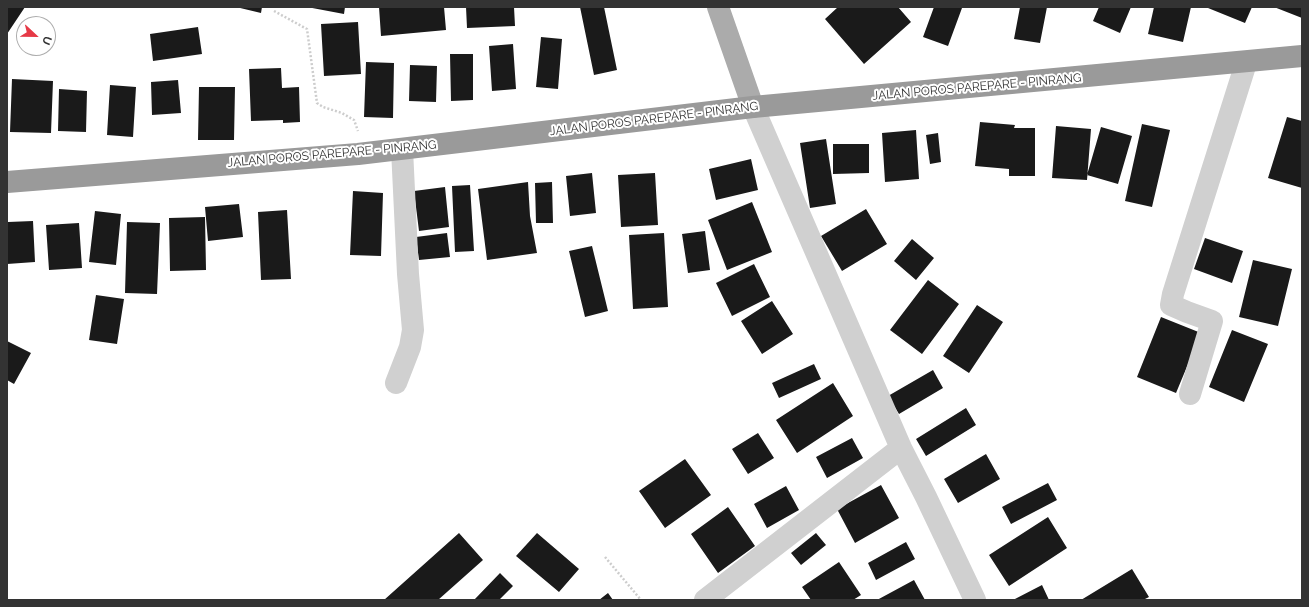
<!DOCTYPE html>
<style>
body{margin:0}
#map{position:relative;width:1309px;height:607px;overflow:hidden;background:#fff;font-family:Raleway,sans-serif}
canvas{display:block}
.frame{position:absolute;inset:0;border:8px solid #333;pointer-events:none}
.north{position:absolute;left:16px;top:16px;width:40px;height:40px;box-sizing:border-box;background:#fff;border:1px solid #adadad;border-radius:50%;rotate:112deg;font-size:11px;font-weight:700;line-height:16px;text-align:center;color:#333}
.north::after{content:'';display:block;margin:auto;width:14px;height:18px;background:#e63946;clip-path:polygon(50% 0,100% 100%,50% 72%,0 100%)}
</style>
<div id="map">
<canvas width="1309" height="607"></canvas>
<div class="frame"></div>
<div class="north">U</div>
</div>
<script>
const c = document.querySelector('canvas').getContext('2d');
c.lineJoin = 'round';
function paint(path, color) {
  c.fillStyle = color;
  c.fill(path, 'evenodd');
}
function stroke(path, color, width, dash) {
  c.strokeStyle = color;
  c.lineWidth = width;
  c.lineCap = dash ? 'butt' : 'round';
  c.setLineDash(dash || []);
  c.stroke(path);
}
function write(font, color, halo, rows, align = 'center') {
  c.font = font + ' Raleway,sans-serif';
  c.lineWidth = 4;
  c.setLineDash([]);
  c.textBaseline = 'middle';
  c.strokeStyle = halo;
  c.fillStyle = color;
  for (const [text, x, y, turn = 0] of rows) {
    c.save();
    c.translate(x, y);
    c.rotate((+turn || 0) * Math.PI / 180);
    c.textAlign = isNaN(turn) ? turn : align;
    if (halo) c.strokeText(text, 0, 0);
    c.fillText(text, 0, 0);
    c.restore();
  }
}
const building = new Path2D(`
 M7,7h18l-18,27z
 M236,7h26l-1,6z
 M307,7h38l-1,7z
 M379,7h65l2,23 -65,6z
 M466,7h48l1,19 -48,2z
 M580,7h24l13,63 -23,5z
 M838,7h60l13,15 -47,42 -39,-45z
 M934,7l28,1 -14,38 -25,-9z
 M1020,7h27l-7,36 -26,-4z
 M1099,7h32l-11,26 -27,-12z
 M1154,7h37l-8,35 -35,-8z
 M1208,7h44l-7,16 -37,-15z
 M1274,7h28v11z
 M358,22l3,52 -37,2 -3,-52z
 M198,27l4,27 -49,7 -3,-27z
 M541,37l21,2 -4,50 -22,-2z
 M513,44l3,45 -24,2 -3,-45z
 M450,54h23v46l-22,1z
 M366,62l28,1 -1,55 -29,-1z
 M410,65l27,1 -1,36 -27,-1z
 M281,68l1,20 17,-1 1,35 -17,1v-3l-32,1 -2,-52z
 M12,79l41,2 -2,52 -41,-1z
 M178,80l3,33 -29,2 -1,-33z
 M110,85l26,2 -3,50 -26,-2z
 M199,87h36l-1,53h-36z
 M59,89l28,2 -1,41 -28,-1z
 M1287,117l15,4v67l-34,-10z
 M980,122l35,3 -1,3h21v48h-26v-7l-34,-3z
 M1142,124l28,6 -18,77 -27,-6z
 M1056,126l35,3 -4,51 -35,-2z
 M1101,127l31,9 -14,48 -31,-9z
 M916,130l3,49 -34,3 -3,-49z
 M938,133l3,29 -11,2 -4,-29z
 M826,139l10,65 -26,4 -10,-65z
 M833,144h36v29l-36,1z
 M751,159l7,31 -42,10 -7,-31z
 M592,173l4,40 -26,3 -4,-40z
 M655,173l3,52 -37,2 -3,-52z
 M528,182l2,34 7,37 -50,7 -9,-71z
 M552,182l1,41h-17l-1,-40z
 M470,185l4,66 -19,1 -3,-66z
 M445,187l4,40 -30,4 -5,-40z
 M353,191l30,2 -2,63 -31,-1z
 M752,202l20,50 -45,18 -19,-50z
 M239,204l4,33 -35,4 -3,-34z
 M866,209l21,35 -45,27 -21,-35z
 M287,210l4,69 -30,1 -3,-68z
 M95,211l26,3 -5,51 -27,-3z
 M205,217l1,53 -36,1 -1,-53z
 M33,221l2,41 -28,2 1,-42z
 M127,222l33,1 -3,71 -32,-1z
 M79,223l3,45 -33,2 -3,-45z
 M705,231l5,39 -22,3 -6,-39z
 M447,233l3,24 -31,3 -3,-23z
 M664,233l4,74 -35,2 -4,-74z
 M1205,238l38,13 -11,32 -38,-14z
 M912,239l22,19 -18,22 -22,-19z
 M592,246l16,65 -23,6 -16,-66z
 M1253,260l39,9 -14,57 -39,-9z
 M754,264l16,33 -38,19 -16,-33z
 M928,280l31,24 -37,50 -32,-24z
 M96,295l28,4 -7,45 -28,-4z
 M772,301l21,33 -31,20 -21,-33z
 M977,305l26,17 -34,51 -26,-17z
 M1161,317l40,16 -25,60 -39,-16z
 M1232,330l36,14 -24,58 -35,-15z
 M7,341l24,12 -17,31 -7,-4z
 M814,364l7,15 -42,19 -7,-15z
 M933,370l10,18 -44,26 -11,-18z
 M833,383l20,33 -56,37 -21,-33z
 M966,408l10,17 -50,31 -10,-17z
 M758,433l16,25 -26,16 -16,-25z
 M852,438l11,20 -36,20 -11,-21z
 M986,454l14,25 -42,24 -14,-24z
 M685,459l26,36 -46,33 -26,-37z
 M1048,483l9,17 -46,24 -9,-17z
 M881,485l18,33 -44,25 -18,-34z
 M786,486l13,24 -32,18 -13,-24z
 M728,507l27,39 -37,27 -27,-39z
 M1048,517l19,31 -58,38 -20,-31z
 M459,533l24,27 -45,40h-54z
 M537,533l42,36 -20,23 -43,-36z
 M816,533l10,12 -25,20 -10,-12z
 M906,542l9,17 -39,21 -8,-17z
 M839,562l22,33 -8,5h-42l-9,-13z
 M1132,569l17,28 -6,3h-62z
 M500,573l13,13 -14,14h-25z
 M914,580l11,20h-48z
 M1042,585l7,15h-36z
 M608,593l5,7h-14z`);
const path = new Path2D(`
 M274,11l33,18 10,74 6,4 19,6 12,7 4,11
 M605,557l36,43`);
const minor = new Path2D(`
 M753,107l148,341 25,49 49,103
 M396,383l14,-36 3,-17 -5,-56 -6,-125
 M1190,394l22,-73 -25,-9 -16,-7 2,-11 73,-231
 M705,600l196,-152`);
const major = new Path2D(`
 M718,7l35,100`);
const highway = new Path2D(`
 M7,182l351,-28 395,-47 549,-51`);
const streetNames = [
 ["JALAN POROS PAREPARE - PINRANG",977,87,-5],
 ["JALAN POROS PAREPARE - PINRANG",654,119,-7],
 ["JALAN POROS PAREPARE - PINRANG",332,154,-5]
];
paint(building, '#1a1a1a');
stroke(path, '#cdcdcd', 2.5, [2, 2]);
stroke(minor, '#d0d0d0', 22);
stroke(major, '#ababab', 22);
stroke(highway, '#9a9a9a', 22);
write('12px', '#333', '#fff', streetNames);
</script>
